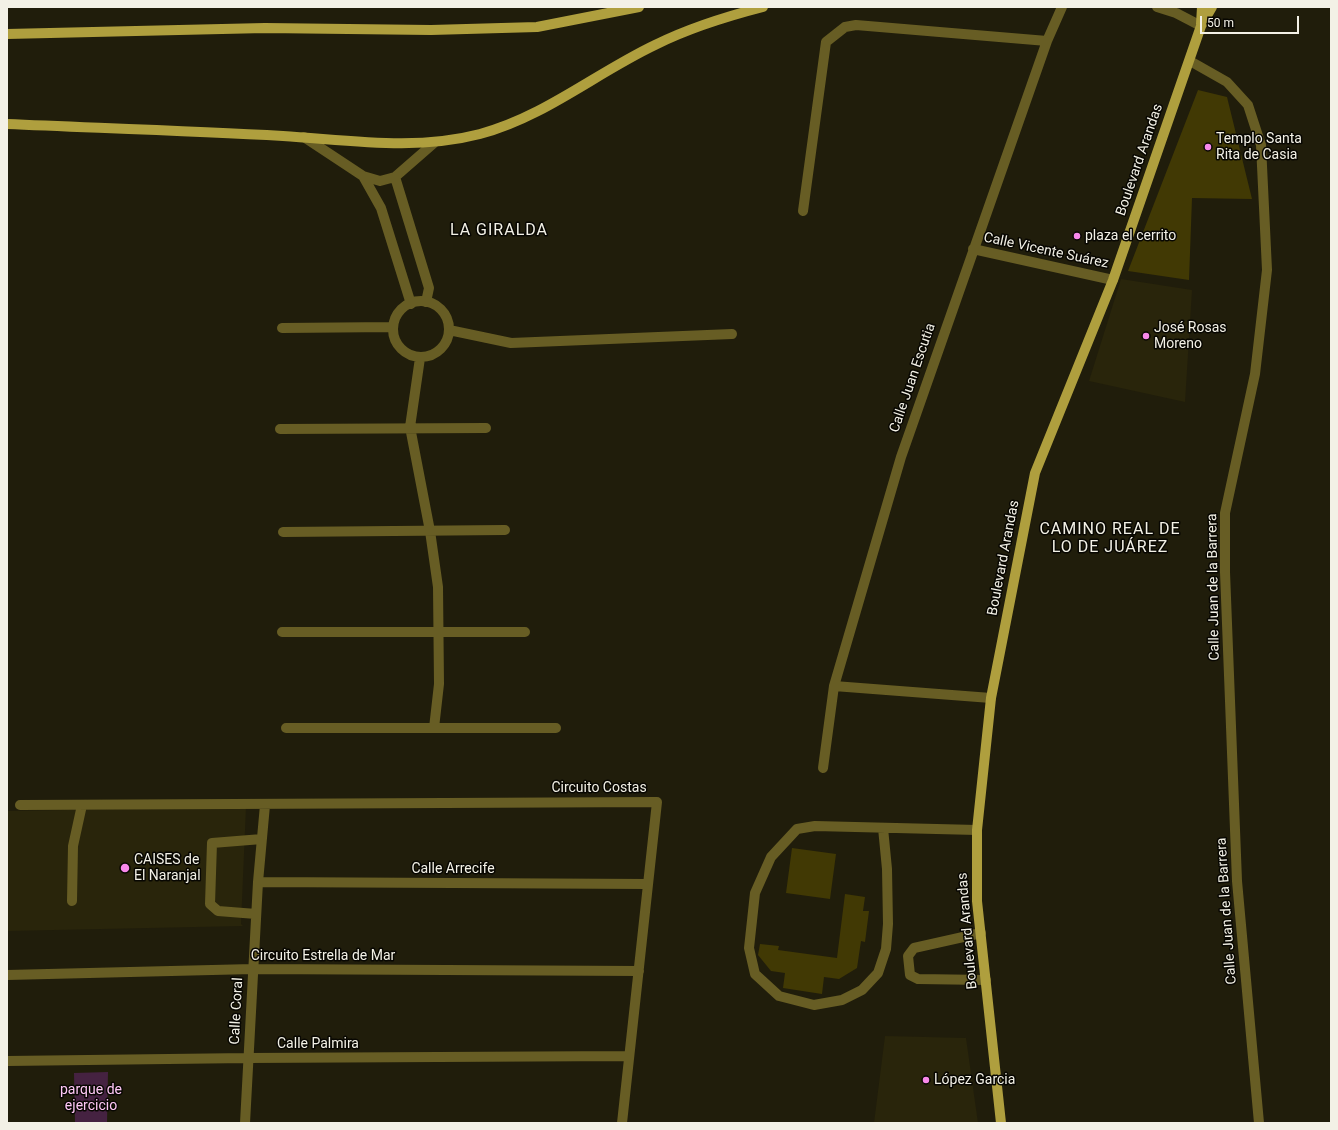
<!DOCTYPE html>
<meta charset="utf-8">
<style>
body{margin:0}
#map{position:relative;width:1338px;height:1130px;overflow:hidden;background:#201d0b;font-family:Roboto,sans-serif}
canvas{display:block}
.frame{position:absolute;inset:0;border:8px solid #f3f1e6;pointer-events:none}
.scale{position:absolute;left:1200px;top:16px;width:99px;height:18px;box-sizing:border-box;border:2px solid #f3f1e6;border-top:0;padding-left:5px;font-size:12px;line-height:14px;white-space:nowrap;color:#f3f1e6;-webkit-text-stroke:3px #080702;paint-order:stroke}
</style>
<div id="map">
<canvas width="1338" height="1130"></canvas>
<div class="frame"></div>
<div class="scale">50 m</div>
</div>
<script>
const c = document.querySelector('canvas').getContext('2d');
c.lineJoin = 'round';
function paint(path, color) {
  c.fillStyle = color;
  c.fill(path, 'evenodd');
}
function stroke(path, color, width, dash) {
  c.strokeStyle = color;
  c.lineWidth = width;
  c.lineCap = dash ? 'butt' : 'round';
  c.setLineDash(dash || []);
  c.stroke(path);
}
function write(font, color, halo, rows, align = 'center') {
  c.font = font + ' Roboto,sans-serif';
  c.lineWidth = 3;
  c.setLineDash([]);
  c.textBaseline = 'middle';
  c.strokeStyle = halo;
  c.fillStyle = color;
  for (const [text, x, y, turn = 0] of rows) {
    c.save();
    c.translate(x, y);
    c.rotate((+turn || 0) * Math.PI / 180);
    c.textAlign = isNaN(turn) ? turn : align;
    if (halo) c.strokeText(text, 0, 0);
    c.fillText(text, 0, 0);
    c.restore();
  }
}
const built = new Path2D(`
 M1121,279l71,11 -7,112 -96,-21z
 M246,807l-5,117 2,2 -236,5v-120z
 M885,1036l81,2 12,85h-104z`);
const green = new Path2D(`
 M108,1072l-1,51h-32l-1,-50z`);
const building = new Path2D(`
 M1198,90l29,7 25,102 -60,-1 -3,82 -61,-9z
 M792,848l44,6 -6,45 -44,-6z
 M845,894l20,3 -2,14h6l-4,31 -4,-1 -4,27 -18,11 -15,-2 -2,17 -39,-6 2,-15 -14,-2 -13,-16 2,-11 19,2 -1,4 59,8z`);
const minor = new Path2D(`
 M1157,7l19,6 25,13
 M1190,61l37,21 21,23 13,40 6,125 -12,104 -30,139v59l12,309 22,242
 M304,137l59,39 17,5 15,-4 39,-34
 M363,176l18,32 30,96
 M395,177l34,111 -3,14
 M803,211l23,-169 19,-15 11,-2 191,16
 M973,249l140,31
 M393 329a28 28 0 1 1 56 0a28 28 0 1 1-56 0Z
 M282,328l111,-1
 M449,330l62,13 221,-9
 M420,358l-10,69 20,104 8,56 1,97 -5,44
 M280,429l206,-1
 M283,532l222,-2
 M282,632h243
 M834,686l157,12
 M286,728h270
 M823,768l11,-82 67,-229 146,-416 15,-34
 M20,805l637,-3 -35,321
 M883,828l4,41 1,55 -2,25 -8,24 -16,17 -20,10 -28,5 -35,-9 -24,-22 -6,-26 6,-55 16,-36 26,-28 18,-3 162,4
 M258,882l390,2
 M72,901l1,-55 9,-41
 M256,914l-38,-3 -8,-7 2,-61 50,-4
 M981,933l-67,15 -6,8 2,19 8,4 68,1
 M7,975l246,-6 386,2
 M7,1061l241,-3 381,-2
 M245,1123l13,-241 7,-77`);
const major = new Path2D(`
 M1201,24l1,-17
 M7,34l258,-6 166,2 106,-3 102,-20
 M7,124c92,4 184,7 276,12 66,4 132,15 197,-2 64,-17 116,-61 175,-89 32,-16 73,-29 108,-38
 M1001,1123l-24,-222v-71l14,-132 44,-225 78,-193 88,-254 11,-19`);
const markers = [
 [1208,147,4,"#f888ea"],
 [1077,236,4,"#f888ea"],
 [1146,336,4,"#f888ea"],
 [125,868,5,"#f888ea"],
 [926,1080,4,"#f888ea"]
];
const poiNames = [
 ["Templo Santa",1216,139],
 ["Rita de Casia",1216,155],
 ["plaza el cerrito",1085,236],
 ["José Rosas",1154,328],
 ["Moreno",1154,344],
 ["CAISES de",134,860],
 ["El Naranjal",134,876],
 ["López Garcia",934,1080]
];
const streetNames = [
 ["Boulevard Arandas",1140,160,-71],
 ["Calle Vicente Suárez",1046,251,12],
 ["Calle Juan Escutia",913,378,-71],
 ["Boulevard Arandas",1004,558,-79],
 ["Calle Juan de la Barrera",1214,587,-91],
 ["Circuito Costas",599,788],
 ["Calle Arrecife",453,869],
 ["Calle Juan de la Barrera",1227,911,-94],
 ["Boulevard Arandas",968,931,-95],
 ["Circuito Estrella de Mar",323,956],
 ["Calle Coral",237,1011,-87],
 ["Calle Palmira",318,1044]
];
const parkNames = [
 ["parque de",91,1090],
 ["ejercicio",91,1106]
];
const quarterNames = [
 ["LA GIRALDA",499,231],
 ["CAMINO REAL DE",1110,530],
 ["LO DE JUÁREZ",1110,548]
];
paint(built, '#29250b');
paint(green, '#452241');
paint(building, '#413904');
stroke(minor, '#675d24', 10);
stroke(major, '#af9f3e', 10);
for (const [x, y, r, color] of markers) {
  const dot = new Path2D();
  dot.arc(x, y, r, 0, 2 * Math.PI);
  c.fillStyle = color;
  c.fill(dot);
  stroke(dot, '#080702', 1.5);
}
write('14px', '#f3f1e6', '#080702', poiNames, 'left');
write('14px', '#f3f1e6', '#080702', streetNames);
write('14px', '#ffc8f6', '#080702', parkNames);
c.letterSpacing = '1px';
write('16px', '#f3f1e6', '#080702', quarterNames);
c.letterSpacing = '0px';
</script>
